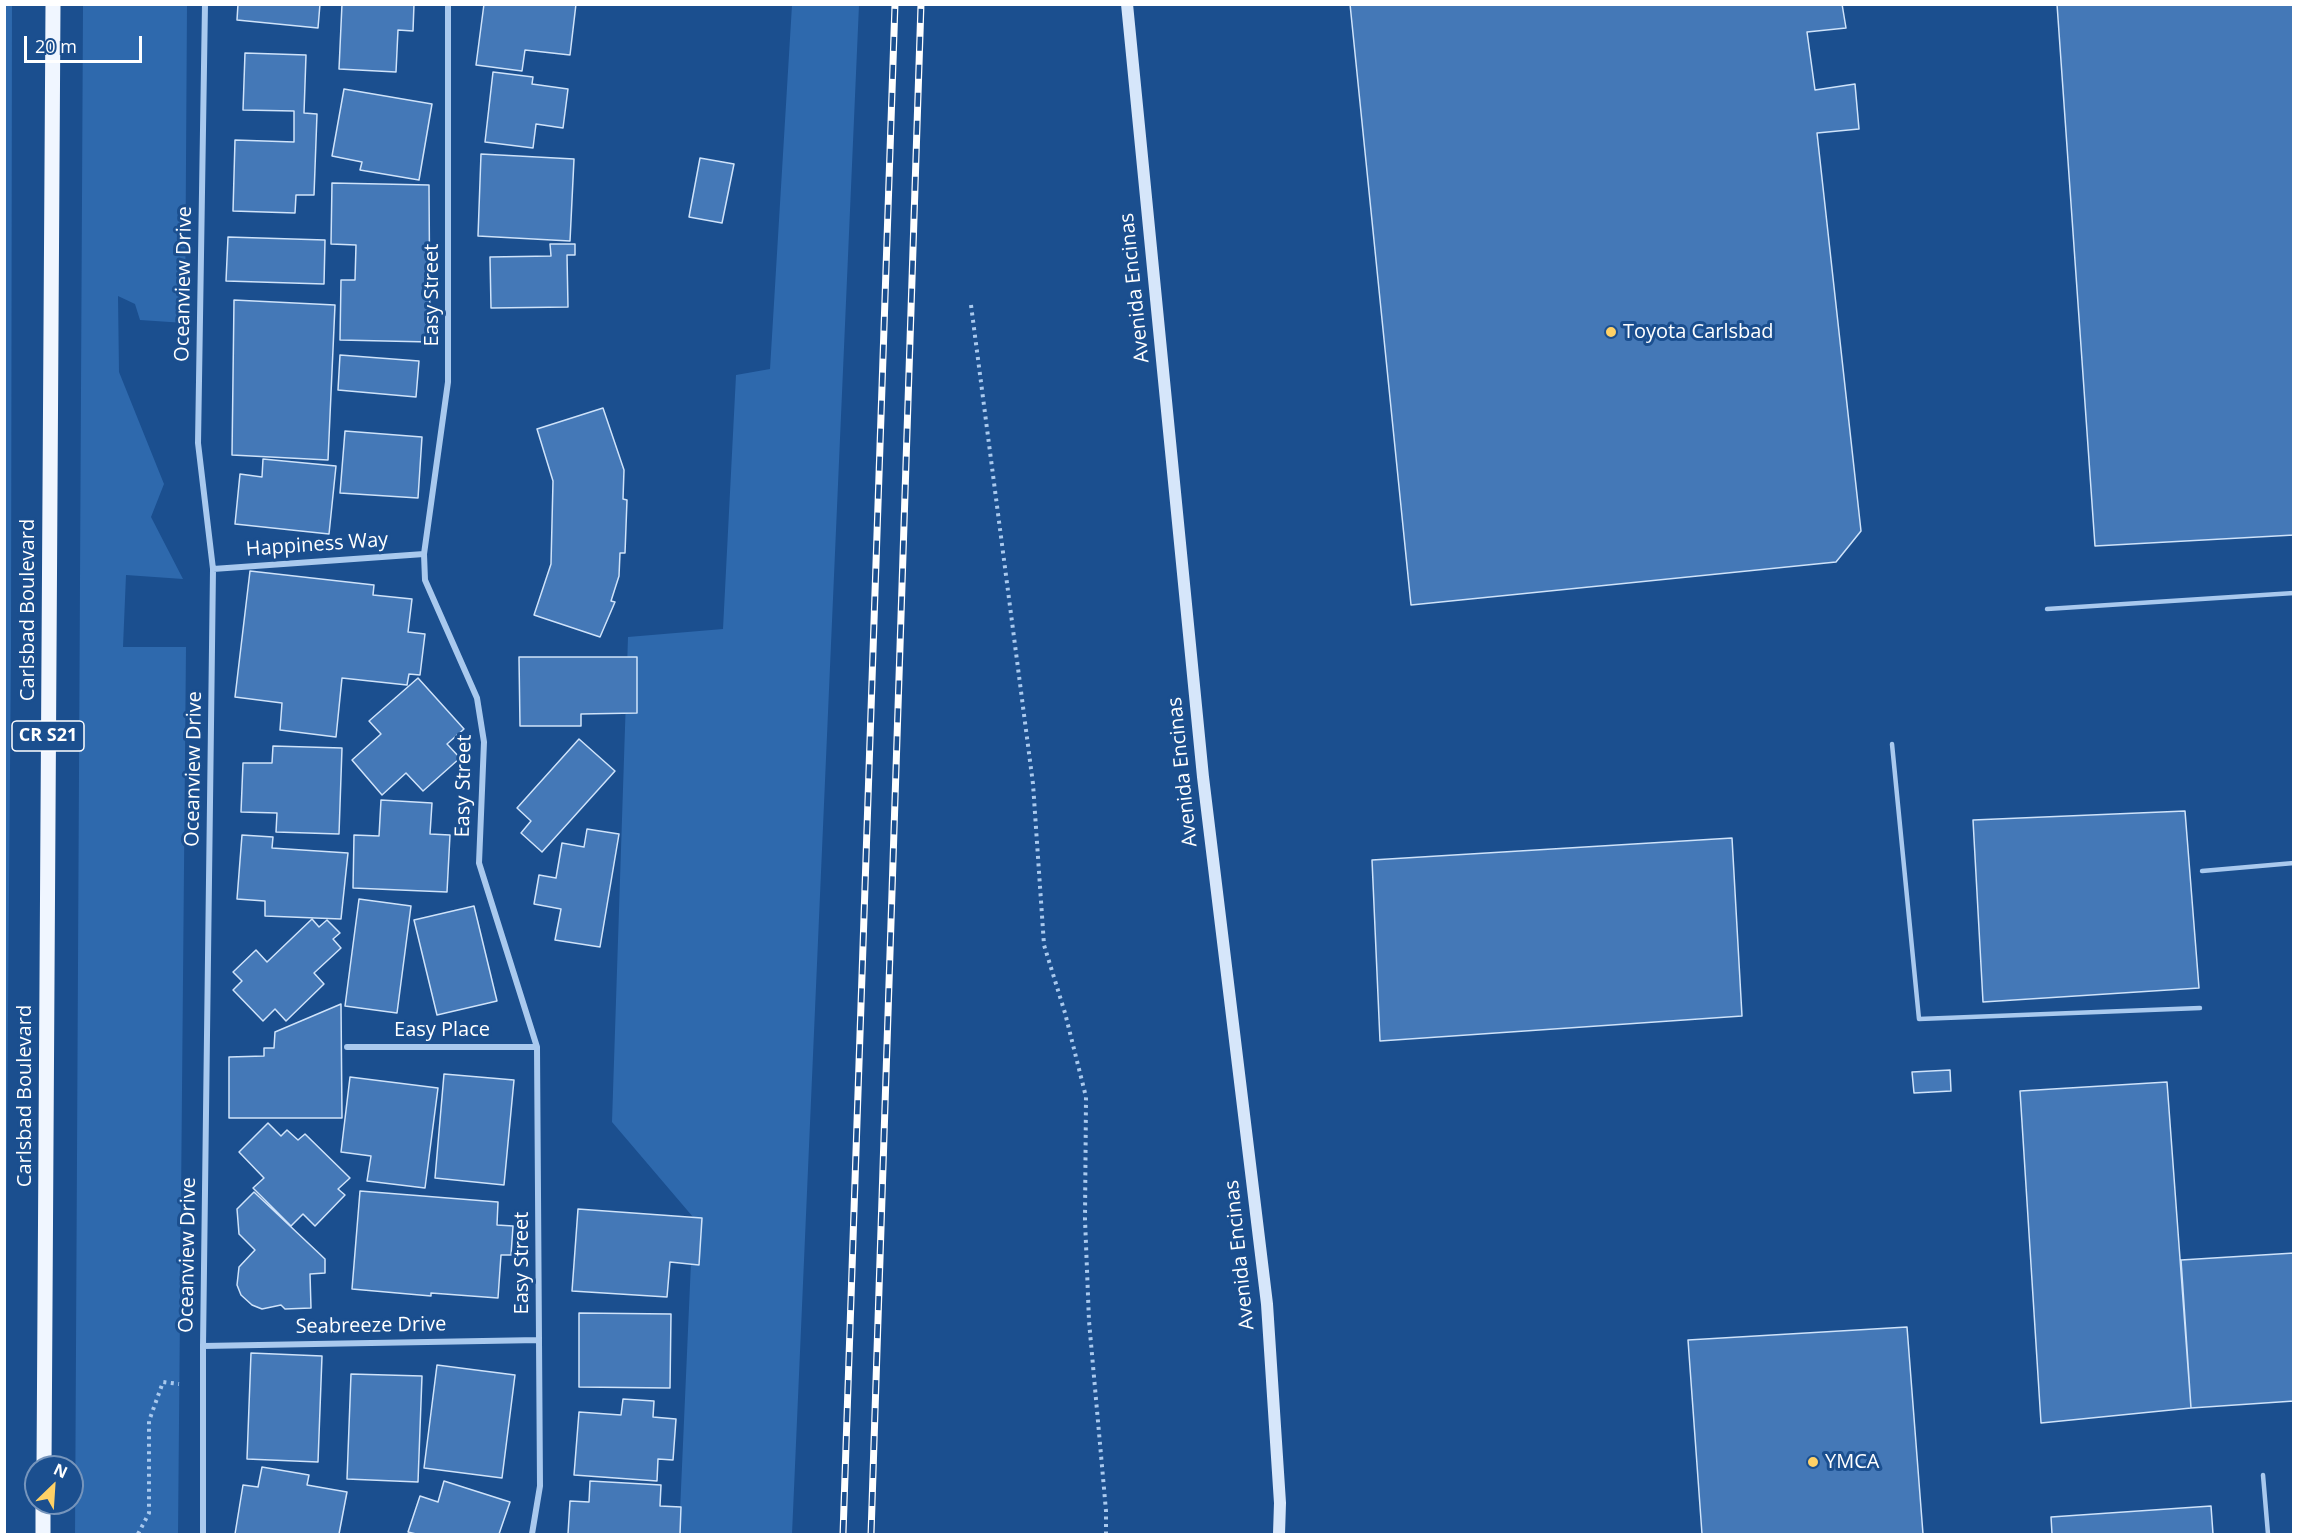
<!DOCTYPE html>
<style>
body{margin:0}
#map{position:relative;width:2298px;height:1539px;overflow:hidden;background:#1b4f8f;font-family:"Open Sans",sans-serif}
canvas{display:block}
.frame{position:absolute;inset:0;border:6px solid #fff;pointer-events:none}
.north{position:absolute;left:24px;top:1455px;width:60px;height:60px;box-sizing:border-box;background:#1b4f8f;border:2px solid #7695bc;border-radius:50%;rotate:25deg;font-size:16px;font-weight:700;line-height:24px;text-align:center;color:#fff}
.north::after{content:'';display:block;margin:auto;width:21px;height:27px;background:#ffd166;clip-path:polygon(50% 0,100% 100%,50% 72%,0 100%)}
.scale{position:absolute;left:24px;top:36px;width:118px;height:27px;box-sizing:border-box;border:3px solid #fff;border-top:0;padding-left:8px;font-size:18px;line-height:21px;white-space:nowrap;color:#fff;-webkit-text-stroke:4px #1b4f8f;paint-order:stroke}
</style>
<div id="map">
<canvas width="2298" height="1539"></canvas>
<div class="frame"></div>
<div class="north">N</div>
<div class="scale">20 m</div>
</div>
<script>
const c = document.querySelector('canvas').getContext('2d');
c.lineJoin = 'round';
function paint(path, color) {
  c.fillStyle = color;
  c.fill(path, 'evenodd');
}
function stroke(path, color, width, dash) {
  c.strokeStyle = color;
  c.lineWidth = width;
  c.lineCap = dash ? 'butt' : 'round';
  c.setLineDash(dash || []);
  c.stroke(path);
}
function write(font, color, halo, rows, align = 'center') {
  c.font = font + ' "Open Sans",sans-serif';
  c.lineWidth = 6;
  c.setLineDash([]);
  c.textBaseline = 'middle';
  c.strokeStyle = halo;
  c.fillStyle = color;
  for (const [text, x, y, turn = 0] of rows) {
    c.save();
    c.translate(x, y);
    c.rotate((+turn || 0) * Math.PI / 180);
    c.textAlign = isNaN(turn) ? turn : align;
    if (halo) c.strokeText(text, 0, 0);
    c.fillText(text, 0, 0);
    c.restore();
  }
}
const green = new Path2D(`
 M12,4l-1,644 -6,734 -1,-1377z
 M83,5h104l-2,318 -45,-3 -5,-16 -17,-8 1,76 45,112 -13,33 32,62 -57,-4 -3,72h63l-8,887h-103z
 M792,5h67l-67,1529h-113l14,-317 -81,-95 16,-485 95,-8 13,-254 34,-6z`);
const building = new Path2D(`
 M238,4h82l-2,24 -81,-8z
 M342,4h72l-1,27 -15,-1 -2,42 -57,-3z
 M484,4h92l-6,51 -45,-5 -3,21 -46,-6z
 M1350,4h492l4,24 -39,4 8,58 40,-6 4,45 -42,4 44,398 -25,31 -425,43z
 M2057,4h237v531l-199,11z
 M245,53l61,2 -2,58 13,1 -3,81h-18l-1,18 -62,-2 2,-71 59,2v-31l-51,-1z
 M493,72l40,5 -1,7 36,5 -5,39 -27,-4 -3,24 -48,-6z
 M344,89l88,15 -13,76 -59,-10 2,-8 -30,-6z
 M481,154l93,5 -4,82 -92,-5z
 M700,158l34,6 -12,59 -33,-6z
 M332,183l97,2 1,157 -90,-2 1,-60h14l1,-35 -25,-1z
 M228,237l97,3 -1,44 -98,-3z
 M550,244h25v11h-8l1,52 -77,1 -1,-51 61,-1z
 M234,300l101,5 -7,155 -96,-5z
 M340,355l79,6 -3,36 -78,-7z
 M603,408l21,62 -1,29 4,1 -2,53h-5l-1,23 -8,25 4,1 -15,35 -66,-22 17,-51 2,-83 -16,-52z
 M345,431l77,6 -4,61 -78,-5z
 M263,459l73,7 -7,68 -94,-10 5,-50 22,3z
 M250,571l124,14 -1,10 39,4 -4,33 17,2 -5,41 -11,-1 -2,11 -65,-7 -6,59 -56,-7 2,-27 -47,-6z
 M519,657h118v56l-56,1v12h-61z
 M418,678l46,51 -17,15 13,14 -37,33 -17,-18 -24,22 -30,-35 29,-26 -12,-13z
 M579,739l36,32 -73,81 -21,-19 10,-12 -14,-13z
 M273,746l69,2 -3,86 -63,-2 1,-19 -36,-1 2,-49h29z
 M381,800l51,3 -2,31 20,1 -3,57 -94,-4 1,-53 25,1z
 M2185,811l14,177 -216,14 -10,-182z
 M587,829l32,5 -19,113 -45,-7 6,-31 -27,-5 5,-29 17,3 6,-35 22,4z
 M242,835l31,2 -1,11 76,5 -7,66 -76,-3v-15l-28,-2z
 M1732,838l10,178 -362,25 -8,-181z
 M359,899l52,7 -14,107 -52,-7z
 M474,906l23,95 -60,14 -23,-95z
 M312,919l7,8 8,-7 13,13 -7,6 8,9 -27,25 10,11 -38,37 -11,-12 -12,12 -30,-31 9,-9 -9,-9 23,-22 11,12z
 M341,1004l1,114h-113v-61l35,-1v-8h10l1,-16z
 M1950,1070l1,21 -37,2 -2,-21z
 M444,1074l70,6 -10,105 -69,-7z
 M350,1077l88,11 -13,100 -58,-7 4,-25 -30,-4z
 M2167,1082l24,326 -150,15 -21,-332z
 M268,1123l13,13 6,-6 11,10 7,-6 45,44 -12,11 7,6 -30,31 -12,-12 -12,12 -38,-38 11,-10 -25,-26z
 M360,1191l138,11 -1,23 16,1 -2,29h-10l-3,43 -67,-5v3l-79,-7z
 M254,1192l71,67v14l-15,1 1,34 -26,1 -4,-4 -19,4 -10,-4 -11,-10 -4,-10 2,-18 16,-17 -16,-16 -2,-25z
 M578,1209l124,9 -3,47 -29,-3 -3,35 -95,-6z
 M2294,1253v148l-103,7 -10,-148z
 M579,1313l92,1 -1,74 -91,-1z
 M1907,1327l16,207h-221l-14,-194z
 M251,1353l71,3 -4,106 -71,-3z
 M437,1365l78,10 -13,103 -78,-10z
 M351,1374l71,2 -4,106 -71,-3z
 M623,1399l31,2 -1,16 23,2 -3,41 -15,-1 -1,22 -83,-6 5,-63 42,3z
 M262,1467l47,8 -2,10 40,7 -8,42h-104l8,-49 15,2z
 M444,1481l66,21 -11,32h-83l-8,-2 12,-36 18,6z
 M590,1481l71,4 -1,21 21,1 -1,27h-112l2,-33 19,1z
 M2211,1506l2,28h-161l-1,-17z`);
const path = new Path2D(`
 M971,305l62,479 11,161 21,68 21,84 -1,122 4,102 17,190v23
 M138,1534l11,-21v-92l14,-39 16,2`);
const lane = new Path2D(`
 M2047,609l247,-16
 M1892,744l27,275 281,-11
 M2202,871l92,-8
 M2263,1475l5,59`);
const street = new Path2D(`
 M448,4v378l-24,172 1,26 52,118 7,44 -5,121 58,184 3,439 -8,48
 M213,569l211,-15
 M347,1047h190
 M203,1346l336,-6
 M203,1534v-188l10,-777 -15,-126 7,-439`);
const secondary = new Path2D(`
 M1127,4l76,773 64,527 13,199 -1,31`);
const primary = new Path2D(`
 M44,1467l9,-1463
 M43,1534v-31`);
const rail = new Path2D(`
 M843,1534l52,-1530
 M871,1534l50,-1530`);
const markers = [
 [1611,332,6,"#ffd166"],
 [1813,1462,6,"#ffd166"]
];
const shields = [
 [48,736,72]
];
const shieldNames = [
 ["CR S21",48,736]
];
const streetNames = [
 ["Oceanview Drive",184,284,-89],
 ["Avenida Encinas",1135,288,-96],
 ["Easy Street",432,295,-90],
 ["Happiness Way",317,545,-4],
 ["Carlsbad Boulevard",28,610,-90],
 ["Oceanview Drive",194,769,-89],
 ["Avenida Encinas",1183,772,-96],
 ["Easy Street",464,786,-89],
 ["Easy Place",442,1030],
 ["Carlsbad Boulevard",25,1096,-90],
 ["Oceanview Drive",188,1255,-89],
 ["Avenida Encinas",1240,1255,-96],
 ["Easy Street",522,1263,-90],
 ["Seabreeze Drive",371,1326,-1]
];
const poiNames = [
 ["Toyota Carlsbad",1623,332],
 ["YMCA",1825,1462]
];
paint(green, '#2e69ad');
paint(building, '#4478b7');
stroke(building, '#cfe3fa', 1.5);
stroke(path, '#a9c9ee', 4, [3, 4.5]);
stroke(lane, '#a9c9ee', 4.5);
stroke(street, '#a9c9ee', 6);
stroke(secondary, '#d6e6fa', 12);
stroke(primary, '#f0f6ff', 15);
stroke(rail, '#fff', 7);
stroke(rail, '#1b4f8f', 4.5, [14]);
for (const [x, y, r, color] of markers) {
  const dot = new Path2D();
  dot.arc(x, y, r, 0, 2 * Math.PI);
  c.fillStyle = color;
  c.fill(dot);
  stroke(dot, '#1b4f8f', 2);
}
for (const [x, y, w] of shields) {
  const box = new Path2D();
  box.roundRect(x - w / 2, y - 15, w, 30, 4.5);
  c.fillStyle = '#1b4f8f';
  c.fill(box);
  stroke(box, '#fff', 1.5);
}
write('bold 18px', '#fff', null, shieldNames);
write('20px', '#fff', '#1b4f8f', streetNames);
write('20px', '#fff', '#1b4f8f', poiNames, 'left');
</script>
